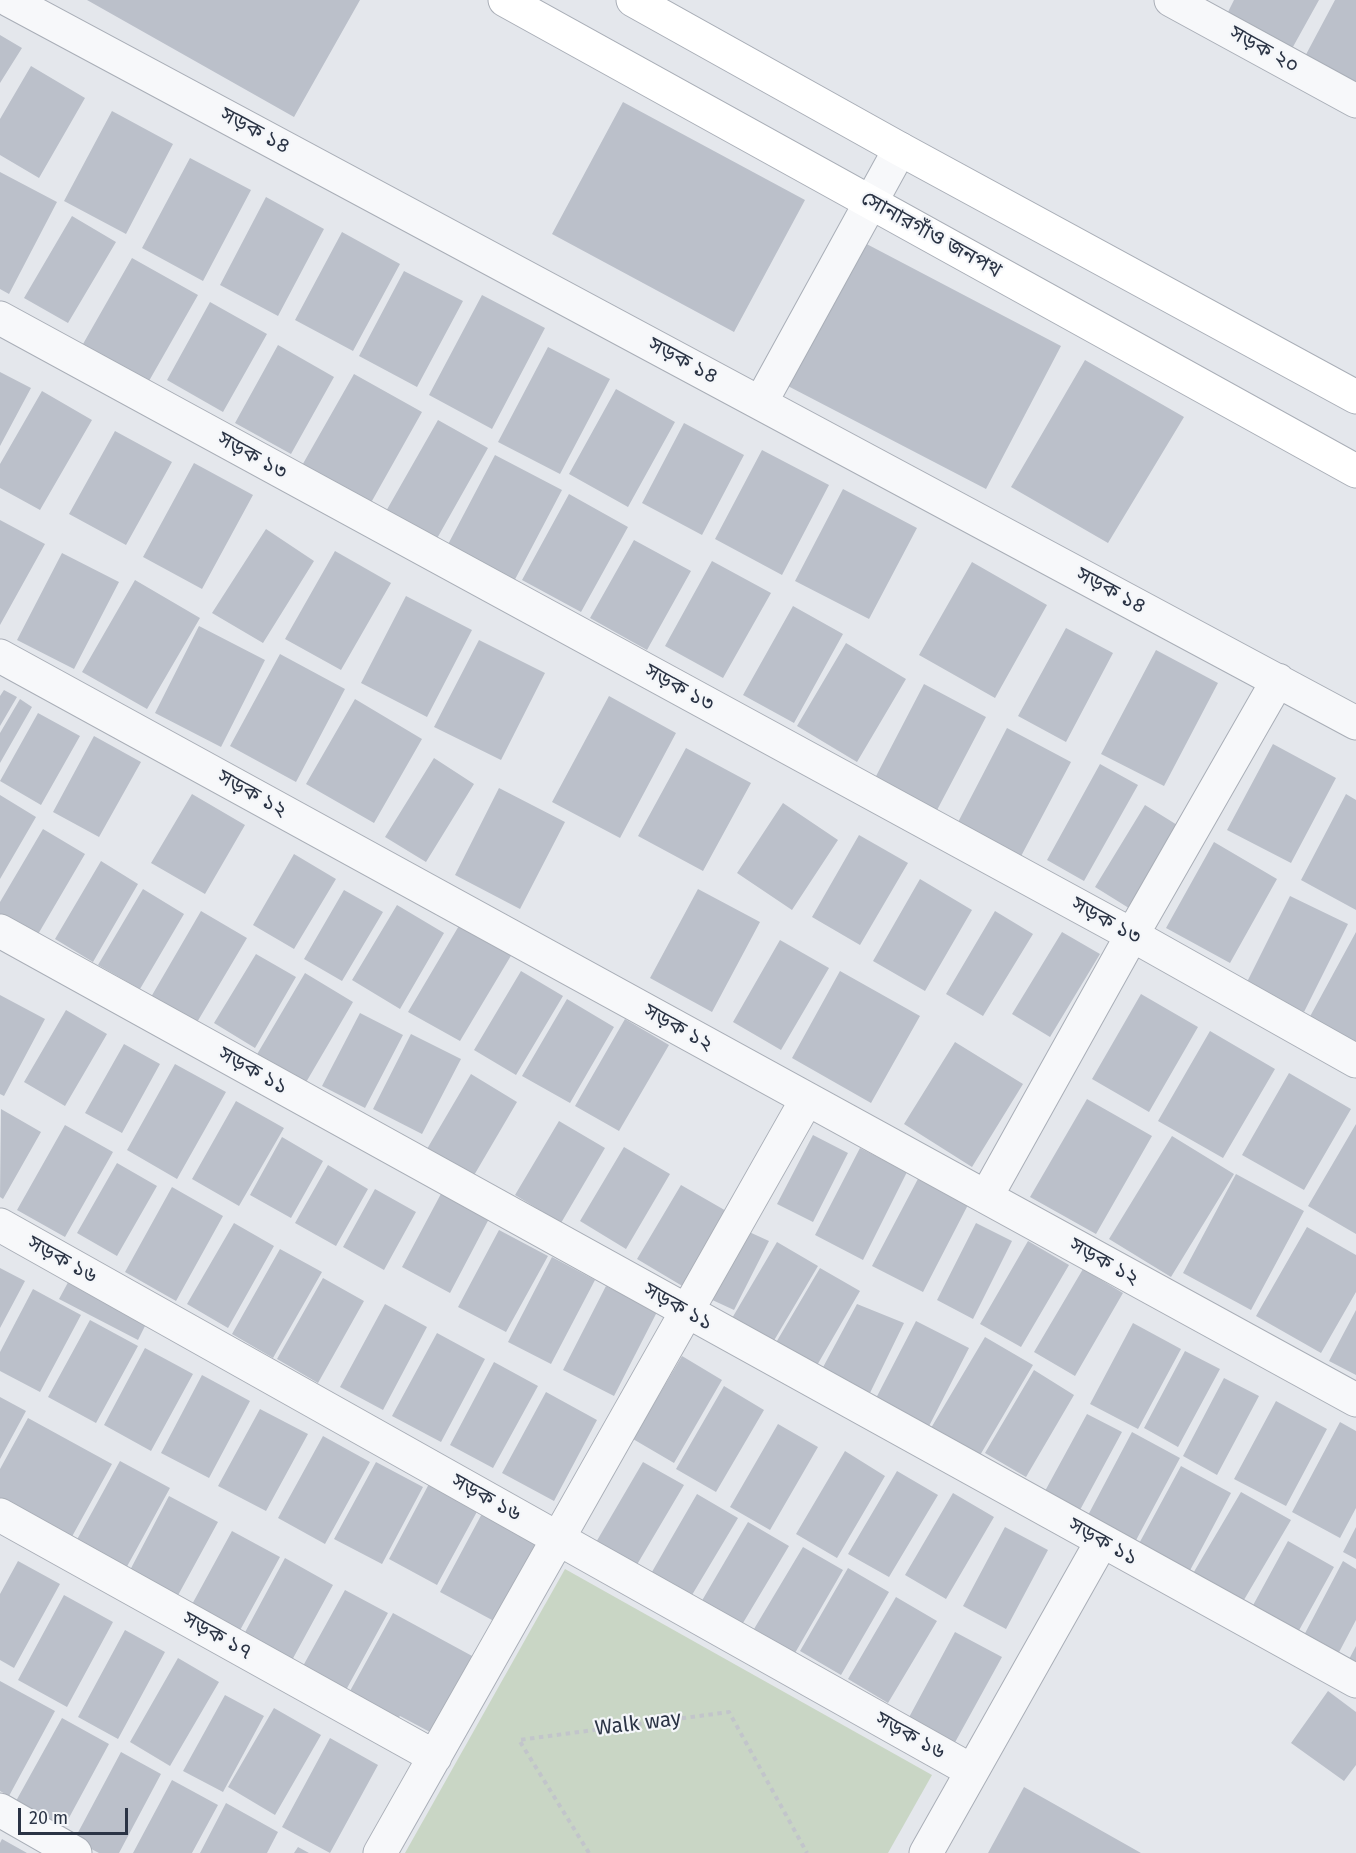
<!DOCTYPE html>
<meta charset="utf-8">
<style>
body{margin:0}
#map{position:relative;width:1356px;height:1853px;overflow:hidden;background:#e4e7ec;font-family:"Fira Sans",sans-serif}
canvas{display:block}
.scale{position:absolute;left:18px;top:1808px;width:110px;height:27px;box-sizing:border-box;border:3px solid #2b3445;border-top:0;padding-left:8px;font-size:18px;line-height:21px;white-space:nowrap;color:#2b3445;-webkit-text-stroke:4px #f4f6f9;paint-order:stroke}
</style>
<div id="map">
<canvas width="1356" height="1853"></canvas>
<div class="scale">20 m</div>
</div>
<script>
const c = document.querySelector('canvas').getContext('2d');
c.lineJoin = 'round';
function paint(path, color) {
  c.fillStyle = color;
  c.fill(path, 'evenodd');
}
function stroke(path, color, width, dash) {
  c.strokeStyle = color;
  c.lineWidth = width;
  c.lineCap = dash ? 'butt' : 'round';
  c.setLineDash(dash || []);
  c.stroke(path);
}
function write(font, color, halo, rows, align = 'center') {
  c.font = font + ' "Fira Sans","Noto Sans Bengali",sans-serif';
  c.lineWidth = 4.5;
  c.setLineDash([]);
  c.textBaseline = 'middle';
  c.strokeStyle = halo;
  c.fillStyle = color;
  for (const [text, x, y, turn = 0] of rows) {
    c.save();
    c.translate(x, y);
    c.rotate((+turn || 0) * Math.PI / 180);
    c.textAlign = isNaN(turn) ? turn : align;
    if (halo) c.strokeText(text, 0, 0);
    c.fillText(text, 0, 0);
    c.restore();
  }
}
const green = new Path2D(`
 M565,1569l367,206 -44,78h-483z`);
const building = new Path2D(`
 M87,0h273l-66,117z
 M1234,0h85l-30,54 -64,-36z
 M1335,0h21v90l-54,-28z
 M0,35l22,13 -22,35z
 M31,66l54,32 -46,80 -39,-23v-36z
 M623,102l182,98 -71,132 -182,-98z
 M112,111l61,33 -47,90 -62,-33z
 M190,158l61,32 -48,91 -61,-33z
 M0,172l57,30 -48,92 -9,-5z
 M266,197l58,32 -46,87 -58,-31z
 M72,216l44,26 -48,81 -44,-25z
 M342,232l58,32 -47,87 -58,-31z
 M859,240l202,106 -75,143 -202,-105z
 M132,258l66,37 -49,86 -66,-37z
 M404,271l59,30 -46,86 -58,-31z
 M482,295l63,33 -53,101 -63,-34z
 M210,302l57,32 -44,78 -56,-32z
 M278,345l56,32 -43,77 -56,-31z
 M548,347l62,32 -50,95 -62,-32z
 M1085,360l99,57 -76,126 -97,-56z
 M0,372l31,16 -31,58z
 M354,374l68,38 -54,96 -68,-39z
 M616,389l59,33 -47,85 -59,-33z
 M42,391l50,29 -52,90 -40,-22v-24z
 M438,420l50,28 -53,94 -50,-29z
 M684,423l60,32 -42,80 -60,-32z
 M115,431l57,31 -46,83 -57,-31z
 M762,450l67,35 -47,90 -67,-36z
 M495,455l67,35 -51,97 -67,-35z
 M194,463l59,32 -51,94 -59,-32z
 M843,489l74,39 -48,91 -74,-38z
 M569,494l59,33 -47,85 -59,-32z
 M0,520l45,24 -45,81z
 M266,529l48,32 -51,82 -51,-30z
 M634,540l57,31 -44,79 -57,-32z
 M335,551l56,32 -50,87 -56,-31z
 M62,553l57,29 -45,87 -57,-29z
 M712,561l59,32 -48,85 -58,-32z
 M972,562l75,43 -52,93 -76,-43z
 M135,580l65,38 -53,91 -65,-37z
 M406,596l66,34 -45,87 -66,-34z
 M793,606l50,28 -49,89 -51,-28z
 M199,626l66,34 -44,87 -66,-34z
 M1066,628l47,25 -47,89 -48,-26z
 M479,640l66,33 -44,87 -67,-33z
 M846,643l60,36 -49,83 -60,-36z
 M1156,650l62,33 -54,103 -63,-32z
 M280,654l65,35 -49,93 -66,-36z
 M924,684l62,33 -50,95 -62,-32z
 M4,690l13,7 -17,29v-30z
 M609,696l67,37 -56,105 -68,-36z
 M20,699l12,8 -32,56v-30z
 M355,699l67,40 -48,84 -68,-39z
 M38,713l42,23 -39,69 -41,-24z
 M1007,728l64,34 -52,98 -63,-34z
 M94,736l47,26 -42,75 -46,-25z
 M1273,744l63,34 -45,85 -64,-33z
 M686,748l65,35 -48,88 -65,-35z
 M434,758l40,26 -48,78 -41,-25z
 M1100,764l38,21 -54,96 -37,-21z
 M499,788l66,34 -45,87 -65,-34z
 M192,794l53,31 -40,69 -54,-31z
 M1346,794l10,6v110l-55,-30z
 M0,795l36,22 -36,62z
 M783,803l55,37 -46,70 -55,-37z
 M1145,805l37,23 -50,82 -37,-23z
 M43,829l42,25 -48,82 -37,-22v-12z
 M859,835l49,28 -48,82 -48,-28z
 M1214,842l63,37 -47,84 -64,-35z
 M294,854l42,25 -42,70 -41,-24z
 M101,861l37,23 -45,78 -38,-23z
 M920,879l52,31 -47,81 -52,-30z
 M143,889l41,25 -44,75 -42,-24z
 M698,889l62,33 -48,90 -62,-34z
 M344,890l39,22 -41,69 -38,-22z
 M1290,896l58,28 -44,88 -58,-28z
 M397,905l47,28 -44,76 -48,-29z
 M201,911l46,27 -51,86 -45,-27z
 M995,911l38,23 -50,82 -37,-22z
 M460,924l52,30 -52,87 -52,-29z
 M1062,932l38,22 -50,83 -38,-23z
 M1356,932v117l-49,-27z
 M780,940l49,28 -48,82 -48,-28z
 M256,954l40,23 -41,71 -41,-25z
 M521,971l42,25 -47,79 -42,-25z
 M840,971l80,45 -49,87 -79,-45z
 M305,973l48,29 -48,82 -49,-28z
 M1141,994l57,33 -49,85 -57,-33z
 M0,995l45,24 -41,77 -4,-2z
 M567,999l47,28 -44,76 -48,-27z
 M66,1010l41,24 -42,72 -41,-24z
 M360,1013l43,22 -38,73 -43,-22z
 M625,1019l44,26 -50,86 -44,-25z
 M1210,1031l65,38 -52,89 -65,-37z
 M411,1034l50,25 -39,75 -49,-25z
 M955,1042l68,42 -51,83 -68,-43z
 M124,1044l36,20 -38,69 -37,-20z
 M175,1064l51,28 -49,87 -50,-29z
 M1289,1073l62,36 -47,81 -62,-35z
 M471,1074l46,28 -44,75 -46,-28z
 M1087,1099l65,37 -56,98 -66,-37z
 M236,1101l48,27 -45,78 -47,-27z
 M1,1109l40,23 -38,67 -3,-2z
 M559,1121l46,27 -44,75 -46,-28z
 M1356,1124v110l-48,-28z
 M65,1125l48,27 -48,85 -48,-27z
 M813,1135l35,18 -35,69 -36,-18z
 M1172,1136l62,38 -63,103 -62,-38z
 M282,1137l41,24 -32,57 -41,-23z
 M624,1147l46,27 -44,75 -46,-28z
 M860,1148l47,24 -44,88 -48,-25z
 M117,1163l40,23 -40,70 -40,-23z
 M328,1165l40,24 -32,57 -41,-23z
 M1236,1174l68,37 -53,99 -68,-37z
 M920,1175l50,26 -47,91 -51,-26z
 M681,1185l47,27 -44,75 -47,-28z
 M172,1187l51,29 -47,85 -51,-29z
 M375,1189l41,23 -32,58 -41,-23z
 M443,1190l48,25 -41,78 -48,-26z
 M234,1223l40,23 -46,82 -41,-24z
 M976,1223l36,18 -39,78 -36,-19z
 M1307,1227l49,28v37l-35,61 -65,-37z
 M499,1230l49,26 -42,76 -48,-25z
 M747,1231l22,10 -35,69 -26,-12z
 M1028,1241l41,24 -48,82 -41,-23z
 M777,1242l41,24 -49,83 -41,-24z
 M280,1249l42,23 -49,86 -41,-24z
 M552,1257l43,23 -44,84 -43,-22z
 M0,1268l25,13 -25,47z
 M820,1268l40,23 -48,83 -41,-23z
 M1083,1269l40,24 -48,83 -41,-24z
 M72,1275l78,41 -12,24 -79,-41z
 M323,1278l41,23 -46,82 -41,-24z
 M606,1286l51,26 -43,84 -51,-26z
 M33,1289l48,26 -41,77 -40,-21v-19z
 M385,1304l42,23 -44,83 -43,-23z
 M857,1304l47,19 -35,72 -48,-24z
 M1356,1310v65l-27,-14z
 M90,1320l48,26 -42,77 -48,-26z
 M916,1321l53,27 -43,84 -53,-28z
 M1133,1323l48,26 -43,80 -48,-25z
 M437,1333l48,26 -44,83 -49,-26z
 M985,1337l48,28 -54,92 -48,-29z
 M145,1348l48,26 -42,77 -47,-26z
 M1185,1351l35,18 -42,78 -34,-19z
 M682,1356l40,24 -48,83 -41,-24z
 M494,1362l44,24 -45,82 -43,-23z
 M1034,1370l40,25 -48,82 -41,-24z
 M202,1375l48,26 -41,77 -48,-25z
 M1224,1378l35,18 -42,79 -34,-19z
 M724,1386l40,24 -48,82 -40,-23z
 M546,1392l51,28 -43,81 -52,-28z
 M0,1397l26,14 -26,48z
 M1276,1401l51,28 -41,77 -52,-27z
 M260,1409l48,25 -42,77 -48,-25z
 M1087,1414l35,18 -42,78 -35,-19z
 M28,1418l84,46 -43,78 -69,-38v-35z
 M1340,1422l16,9v77l-16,30 -48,-26z
 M778,1424l40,23 -48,83 -40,-23z
 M1132,1432l48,26 -46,86 -48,-25z
 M323,1436l47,26 -45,82 -47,-26z
 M845,1451l40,25 -48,82 -41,-24z
 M120,1461l50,27 -46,84 -50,-27z
 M376,1462l47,25 -41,77 -48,-25z
 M643,1462l41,23 -49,83 -40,-24z
 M1181,1466l50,27 -45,85 -51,-27z
 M897,1471l41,24 -49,82 -41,-23z
 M430,1482l49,26 -42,77 -48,-26z
 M1241,1492l50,28 -53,90 -50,-28z
 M953,1493l41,24 -48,82 -41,-24z
 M697,1494l41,24 -49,82 -40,-23z
 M169,1496l49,26 -42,77 -48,-25z
 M485,1508l65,36 -45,83 -65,-35z
 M748,1522l41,24 -49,82 -40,-24z
 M1005,1527l43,23 -42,79 -43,-23z
 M1356,1527v32l-13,-7z
 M232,1531l48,26 -42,77 -48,-26z
 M1288,1541l46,26 -37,67 -46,-25z
 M803,1547l40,23 -48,83 -41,-24z
 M285,1558l48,27 -42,77 -48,-26z
 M18,1561l42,23 -46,84 -14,-8v-66z
 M1343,1561l13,8v51l-20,38 -34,-19z
 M848,1568l41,24 -48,83 -41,-24z
 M345,1590l43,23 -42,77 -43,-24z
 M64,1595l49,27 -46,85 -49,-27z
 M896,1597l41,24 -49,82 -40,-24z
 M393,1613l92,50 -42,76 -43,-23 -2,2 -48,-27z
 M125,1630l40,22 -47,87 -40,-22z
 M955,1632l47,25 -49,89 -46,-25z
 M1356,1646v22l-9,-5z
 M178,1658l41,24 -49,84 -40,-24z
 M0,1681l55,30 -46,85 -9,-5z
 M1328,1691l28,21v53l-12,16 -53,-38z
 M225,1695l39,21 -41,76 -40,-21z
 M274,1708l47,27 -46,80 -47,-28z
 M62,1718l47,26 -45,83 -48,-26z
 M330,1738l48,27 -48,88 -48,-26z
 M121,1752l40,22 -42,79h-20l-25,-13z
 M172,1780l46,25 -26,48h-59z
 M1024,1787l117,66h-153z
 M226,1803l52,29 -11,21h-67z
 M2,1839l25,14h-27v-10z
 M298,1847l11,6h-15z`);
const path = new Path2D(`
 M589,1853l-70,-113 210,-28 78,141`);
const street = new Path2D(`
 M9,0l1347,723
 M1171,0l185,101
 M0,318l1132,617 224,126
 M761,402l139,-253
 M0,656l1356,744
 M0,931l1356,750
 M986,1197l146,-262 146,-255
 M0,1225l972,546
 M0,1515l435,242
 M0,1810l75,43
 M380,1853l427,-754
 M926,1853l176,-312`);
const secondary = new Path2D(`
 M505,0l851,471
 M633,0l267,149 456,248`);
const streetNames = [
 ["সড়ক ২০",1264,50,29],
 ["সড়ক ১৪",255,131,28],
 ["সোনারগাঁও জনপথ",931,235,29],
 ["সড়ক ১৪",683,361,28],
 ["সড়ক ১৩",252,456,29],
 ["সড়ক ১৪",1111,591,28],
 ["সড়ক ১৩",679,688,29],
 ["সড়ক ১২",252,794,29],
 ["সড়ক ১৩",1106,921,29],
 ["সড়ক ১২",678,1028,29],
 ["সড়ক ১১",253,1071,29],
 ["সড়ক ১৬",62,1260,29],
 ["সড়ক ১২",1104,1262,29],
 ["সড়ক ১১",678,1307,29],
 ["সড়ক ১৬",486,1498,29],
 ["সড়ক ১১",1103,1542,29],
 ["সড়ক ১৭",217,1636,29],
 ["Walk way",638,1724,-7],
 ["সড়ক ১৬",910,1736,29]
];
paint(green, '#c9d6c5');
paint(building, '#bbc0ca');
stroke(street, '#a9aeb7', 35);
stroke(secondary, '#a9aeb7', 35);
stroke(path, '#c2c5cb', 4, [4.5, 4.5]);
stroke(street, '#f7f8fa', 33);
stroke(secondary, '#fff', 33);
write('21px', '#2b3445', '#f4f6f9', streetNames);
</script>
